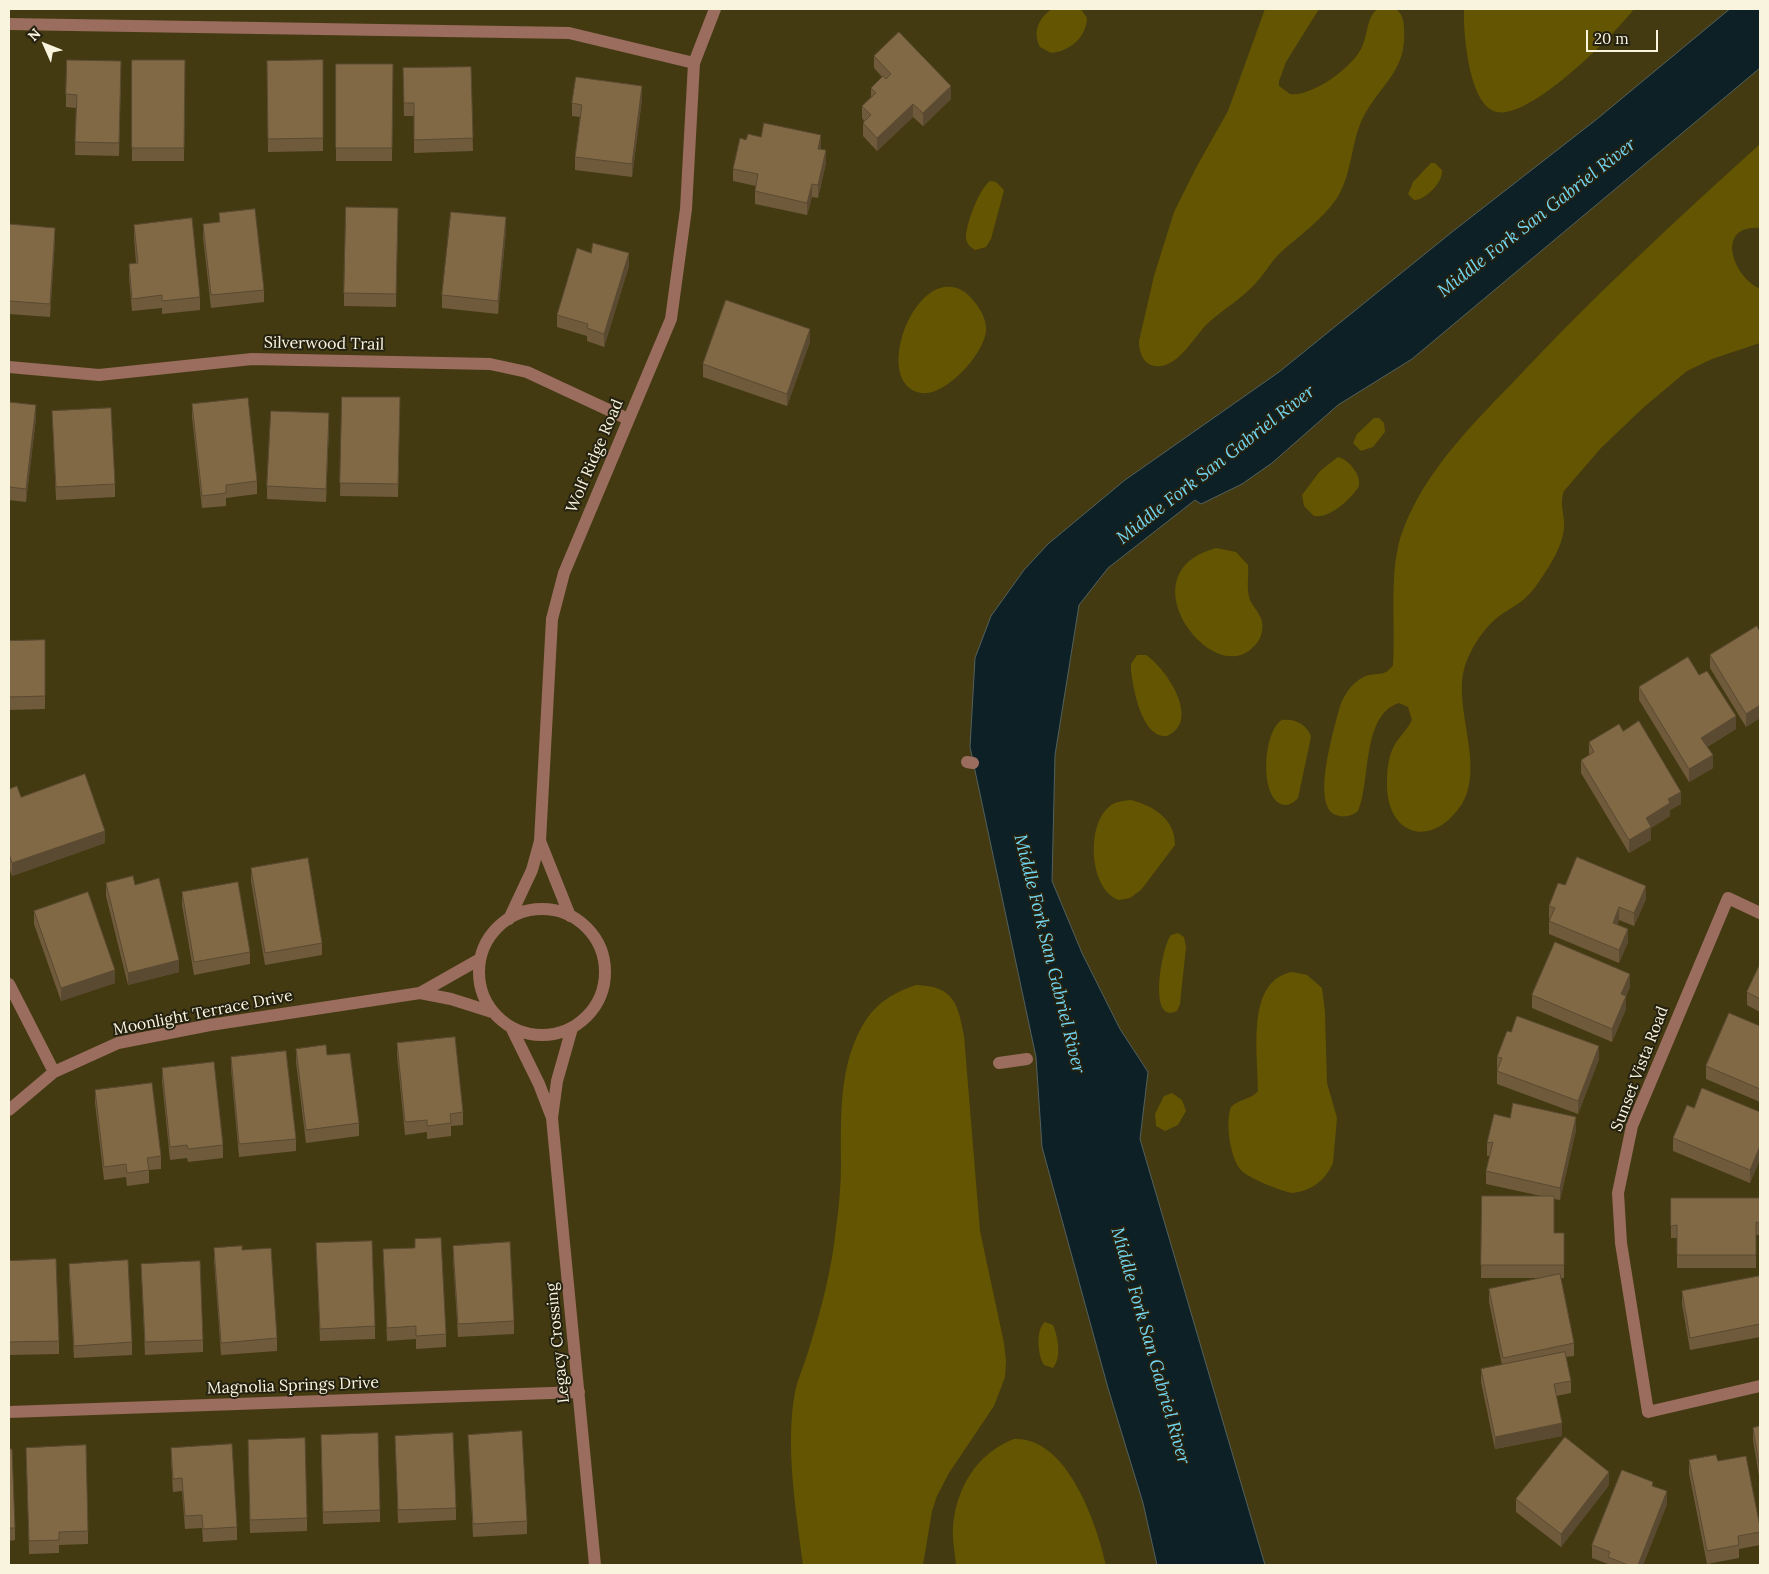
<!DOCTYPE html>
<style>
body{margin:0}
#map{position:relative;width:1769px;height:1574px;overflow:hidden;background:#433a11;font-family:Lora,serif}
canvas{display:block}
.frame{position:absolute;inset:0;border:10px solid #f8f4dd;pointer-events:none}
.north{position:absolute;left:20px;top:20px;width:50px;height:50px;-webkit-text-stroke:4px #252110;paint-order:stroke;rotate:314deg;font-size:14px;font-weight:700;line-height:20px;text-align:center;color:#f8f4dd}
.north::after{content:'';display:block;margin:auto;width:18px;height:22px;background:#f8f4dd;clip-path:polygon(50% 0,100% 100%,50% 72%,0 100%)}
.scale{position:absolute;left:1586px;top:30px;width:72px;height:22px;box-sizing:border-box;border:2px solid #f8f4dd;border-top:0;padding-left:6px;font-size:15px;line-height:18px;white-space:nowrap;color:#f8f4dd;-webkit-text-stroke:4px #252110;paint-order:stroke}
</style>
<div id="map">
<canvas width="1769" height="1574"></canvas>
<div class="frame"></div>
<div class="north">N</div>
<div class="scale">20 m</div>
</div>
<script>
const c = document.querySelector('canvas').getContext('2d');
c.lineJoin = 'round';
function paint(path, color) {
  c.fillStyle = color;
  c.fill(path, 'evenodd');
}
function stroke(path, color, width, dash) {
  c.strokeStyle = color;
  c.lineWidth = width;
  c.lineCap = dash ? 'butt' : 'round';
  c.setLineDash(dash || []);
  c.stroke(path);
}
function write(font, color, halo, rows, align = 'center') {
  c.font = font + ' Lora,serif';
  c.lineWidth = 4;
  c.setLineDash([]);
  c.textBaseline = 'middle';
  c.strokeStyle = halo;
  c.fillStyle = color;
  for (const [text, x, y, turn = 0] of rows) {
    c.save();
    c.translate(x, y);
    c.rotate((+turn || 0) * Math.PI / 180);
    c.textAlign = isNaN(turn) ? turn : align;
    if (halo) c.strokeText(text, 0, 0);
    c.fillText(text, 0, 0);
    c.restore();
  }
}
const green = new Path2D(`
 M1052,9h29l6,9c-1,19 -16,33 -36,35l-11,-6c-8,-16 -1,-29 12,-38z
 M1265,9h54l-33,53 -7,19v5l11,8c22,3 61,-26 71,-45 7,-13 5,-30 16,-40h19c6,5 8,11 8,20 3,39 -20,53 -38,83 -16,27 -12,59 -29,86 -15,22 -37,37 -57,55 -11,11 -18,25 -29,35 -13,13 -30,23 -44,36 -12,12 -28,41 -47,42 -16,2 -21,-13 -21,-25l15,-65 20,-64 23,-46 31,-55z
 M1464,9h170c-20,26 -103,110 -137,103 -28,-5 -34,-80 -33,-103z
 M1760,144v84c-45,-3 -28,48 0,61v54l-48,16 -25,12 -43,36 -43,41 -37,43c-4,11 -1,19 0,30 2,22 -16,48 -28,65 -9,13 -21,20 -34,28 -18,12 -35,39 -39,60 -7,39 21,94 -1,130 -30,46 -77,32 -75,-23 0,-13 2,-29 10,-40 5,-7 11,-13 15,-21l-4,-13 -9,-4c-38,12 -28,80 -41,108 -6,5 -14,7 -22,4 -26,-9 -1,-89 4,-109 5,-13 14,-27 29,-31 10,-2 17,1 24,-10 3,-40 -5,-97 10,-135 23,-61 71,-107 115,-153 77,-82 159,-158 242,-233z
 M1431,163h4l7,7c2,11 -17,31 -28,30l-6,-6 5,-12z
 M990,181l6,1 8,8 -1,4 -12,45 -5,8 -11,3c-5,-3 -9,-7 -9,-13 0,-13 13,-48 24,-56z
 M944,287c13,-1 20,3 29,13 7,8 14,20 13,31 -2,23 -40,65 -64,62 -45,-6 -18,-99 22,-106z
 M1374,418h5l5,5 1,9 -12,15 -12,4 -8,-8 4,-9z
 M1338,457c11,3 23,17 21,29 -7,12 -29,33 -45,30l-10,-10 -2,-11 18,-24z
 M1216,548l20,4 12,13c1,12 -2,24 2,35 5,10 15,18 12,31 -1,8 -6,14 -12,19 -41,34 -125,-78 -34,-102z
 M1137,655h9c20,13 56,66 21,81 -25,3 -34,-47 -36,-66v-6z
 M1282,720c13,-2 26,5 29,17l-13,61c-4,4 -7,7 -13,7 -27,-3 -22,-75 -3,-85z
 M1131,800c23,6 44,19 44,45l-34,45 -11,8 -11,2c-30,-10 -33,-75 -10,-93 6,-6 14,-6 22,-7z
 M1178,933l6,4 2,10 -6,57 -3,7c-30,15 -15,-66 -6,-76z
 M1292,972l15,3 15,13 3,24 2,71 10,35 -4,45c-8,18 -22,28 -41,30 -11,-2 -44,-15 -50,-22 -12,-11 -17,-49 -11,-64 8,-8 21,-8 27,-16 1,-33 -14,-110 34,-119z
 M916,985c38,1 42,19 48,51l16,195 24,112 2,18 -1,16 -11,29 -45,67 -12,23 -5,15 -9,54h-120c-7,-54 -18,-119 -8,-173 3,-14 10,-29 14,-43 12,-39 23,-80 27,-121 3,-21 5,-43 5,-64 0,-40 -2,-85 14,-123 13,-31 29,-45 61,-56z
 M1172,1093l10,7 4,11 -8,14 -13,6 -9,-5 -1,-12 9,-18z
 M1045,1322l8,3c5,12 9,32 0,43l-9,-3c-6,-9 -9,-35 1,-43z
 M1014,1439c53,-3 83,85 92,126h-150c-1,-12 -4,-26 -3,-38 3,-39 24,-74 61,-88z`);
const water = new Path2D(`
 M1730,9h30v59l-348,291 -74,46 -66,58 -30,21 -41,20 -6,-4 -87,68 -29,37 -24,150 -3,126 30,72 38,76 28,43 -8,67 125,426h-108l-14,-62 -35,-115 -66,-241 -6,-90 -66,-310 5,-89 16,-42 33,-46 24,-26 77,-64 154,-108 173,-140 145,-113z`);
const minor = new Path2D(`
 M9,24l560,9 125,30
 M9,367l90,8 153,-16 238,5 37,8 101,47
 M967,762l6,1
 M479 972a63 63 0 1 1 126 0a63 63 0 1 1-126 0Z
 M1760,913l-32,-15 -96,228 -14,67 3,50 27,169 112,-26
 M570,916l-30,-75 12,-222 12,-46 107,-254 15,-110 8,-146 21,-54
 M509,919l23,-49 8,-29
 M9,984l45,88
 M420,993l60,-34
 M572,1028l-15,53 -5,37 43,447
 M512,1029l27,55 12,31
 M999,1063l28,-4
 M9,1110l45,-38 64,-29 92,-18 210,-32 31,6 41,13
 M9,1412l570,-20`);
const wall = new Path2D(`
 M874,56l77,43 -28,27 -10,-9 -36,34 -14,-15v-13l1,-2 -2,-3v-12l9,-9v-9l11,-11 -8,-9z
 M132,60h53l-1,101h-52z
 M323,60v91l-55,1 -1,-91z
 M336,64h57l-1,97h-56z
 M471,67l2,84 -59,2v-37h-10l-1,-48z
 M121,74l-2,82 -44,-1 1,-47 -10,-1v-13z
 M642,99l-10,78 -57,-7v-13l5,-40 -8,-1v-13z
 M746,140l75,8v2l5,13 -8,35 -6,-1 -5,18 -52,-11v-13l1,-5 -23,-5v-12z
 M398,208l-2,99 -52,-1v-13z
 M219,213l45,77v12l-53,6 -8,-71v-13l16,-2z
 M9,224l46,16 -5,77 -41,-3z
 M134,225l66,72v13l-38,4v-6l-30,3 -3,-34v-13l7,-1 -2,-25z
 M506,230l-8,84 -56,-6v-13z
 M629,266l-25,81 -17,-6v-5l-30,-9v-12z
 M810,342l-23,64 -84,-29v-13z
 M342,397h58l-2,100 -58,-1z
 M9,402l27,16 -10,84 -17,-2z
 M192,404l65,77v13l-31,4v8l-24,2 -10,-91z
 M52,411l63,73v13l-59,3z
 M329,426l-3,76 -59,-3v-13z
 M1760,632v86l-14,9 -36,-59v-13z
 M45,640v69l-36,1v-69z
 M1699,675l37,54 -29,18 6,21 -24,14 -50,-82v-13z
 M1623,731l58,73 -11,6v6l-19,12v12l-22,13 -48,-80v-13l8,-5v-13z
 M9,789l12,8 84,46 -93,33 -3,-9z
 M251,868l71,75v12l-57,10 -14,-84z
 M106,883l29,2 44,87 -51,13 -22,-89z
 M1565,885l81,14 -12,27 -15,-6 -2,5 11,17 -9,21 -70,-29v-13l1,-2h-1v-13z
 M182,892l68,60v12l-56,11 -12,-70z
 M34,911l81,72 -54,18 -27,-77z
 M1760,964v48l-13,-7v-13z
 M1630,987l-4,9v13l-14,33 -80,-34v-13z
 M1760,1026v76l-54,-23v-13z
 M397,1043l66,69v13l-12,1v10l-24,3v-7l-22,3 -8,-80z
 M296,1049l31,6 32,68v13l-53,7 -10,-81z
 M231,1057l65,82v12l-57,6 -8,-88z
 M1497,1057l102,2 -21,55 -81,-30z
 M162,1068l61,77v13l-35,4 -1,-4 -17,2 -8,-79z
 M95,1090l66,66v13l-12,1v13l-22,3 -1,-9 -22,3 -9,-77z
 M1694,1108l66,4v47l-10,24 -77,-32v-13z
 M1510,1118l66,12 -16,70 -6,-1v34h10v45h-3l13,65v13l-8,1 5,24v12l-15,3 6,40 -67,13 -14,-67v-13l21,-4 -13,-63v-13l52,-11h-60l1,-82h59l-55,-12v-13l4,-15h-3v-13z
 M1671,1198h89v37h-4v33h-79v-30h-6z
 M415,1239l31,95v13l-30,2v-10l-29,2 -4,-92 32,-1z
 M316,1243l59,83v13l-55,2z
 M453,1246l61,75v13l-56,3 -5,-79z
 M214,1248l28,2 35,88v13l-56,4 -7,-95z
 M9,1261l50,80v13l-50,1z
 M69,1264l63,78v13l-58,3 -5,-82z
 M141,1264l62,76v12l-58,3z
 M1760,1276v61l-70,13 -8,-46v-13z
 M1760,1426v56l-7,-42v-12z
 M321,1435l59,75v12l-57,2z
 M468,1435l59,86v13l-54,3z
 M395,1436l61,72v12l-58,3z
 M26,1448l62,83v13l-29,1v8l-30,1z
 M171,1448l66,79v13l-34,2 -1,-14 -17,1 -3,-38 -9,1 -2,-32z
 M9,1449l6,79v12l-6,1z
 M248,1453l59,65v13l-57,2z
 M1689,1460l29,1 42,66v18l-21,4v9l-32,6 -18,-91z
 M1609,1485l-48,62 -45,-35v-13z
 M1653,1486l14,18 -24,61h-35v-1l-16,-6v-13z`);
const shadedWall = new Path2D(`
 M642,86v13l-10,78v-13z
 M951,86v13l-28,27v-13z
 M913,104v13l-36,34v-13z
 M821,135v13l-3,14v-13z
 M826,150v13l-8,35v-13z
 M812,184v13l-5,18v-12z
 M506,217v13l-8,84v-13z
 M55,228v12l-5,77v-13z
 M629,253v13l-25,81v-13z
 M810,329v13l-23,64v-12z
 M36,405v13l-10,84v-13z
 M329,413v13l-3,76v-13z
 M1760,705v13l-14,9v-13z
 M1736,716v13l-35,21v-12z
 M1713,755v13l-24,14v-13z
 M1681,792v12l-11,6v6l-19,12v12l-22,13v-13l17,-22 22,-19z
 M105,831v12l-93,33v-13z
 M1646,886v13l-12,27v-13z
 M1619,907v13l-6,16v-13z
 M1628,929v13l-9,21v-13z
 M179,960v12l-51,13v-12z
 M115,970v13l-54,18v-13z
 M1630,974v13l-9,20v-13z
 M1626,996v13l-14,33v-13z
 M1599,1046v13l-21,55v-13z
 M1576,1117v13l-16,70v-12z
 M1760,1146v13l-10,24v-13z
 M1562,1423v13l-67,13v-12z
 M1609,1472v13l-48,62v-13z
 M1667,1491v13l-24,61h-5z`);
const building = new Path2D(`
 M899,32l52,54 -28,27 -10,-9 -36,34 -14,-15 8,-8 -9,-9 14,-13 -5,-5 12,-12 3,3 5,-5 -17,-18z
 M67,60l54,1 -2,82 -44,-1 2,-47 -11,-1z
 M132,60h53l-1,88h-52z
 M323,60v78l-55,1 -1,-78z
 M336,64h57l-1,84h-56z
 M471,67l2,71 -59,2v-37h-10l-1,-35z
 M576,77l66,9 -10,78 -57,-7 7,-52 -10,-2z
 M764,123l57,12 -3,14 8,1 -8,35 -6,-1 -5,19 -52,-12 3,-17 -25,-5 7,-31 6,2 2,-6 13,3z
 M346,207l52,1 -2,86 -52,-1z
 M255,209l9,81 -53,5 -8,-71 17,-2 -1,-9z
 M451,212l55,5 -8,84 -56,-6z
 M192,218l8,79 -38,4v-6l-30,4 -3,-35 9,-1 -4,-38z
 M9,224l46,4 -5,76 -41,-3z
 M593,243l36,10 -25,81 -17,-6 1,-4 -31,-9 20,-67 14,5z
 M726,300l84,29 -23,65 -84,-30z
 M342,397h58l-2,87 -58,-1z
 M248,398l9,83 -31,4v8l-24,3 -10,-92z
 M9,402l27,3 -10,84 -17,-2z
 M111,408l4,76 -59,3 -4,-76z
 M271,411l58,2 -3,76 -59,-3z
 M1757,626l3,6v73l-14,9 -36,-59z
 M45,640v56l-36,1v-56z
 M1688,657l11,18 8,-4 29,45 -35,22 12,17 -24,14 -50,-82z
 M1639,721l42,71 -13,7 2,4 -24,15 5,9 -22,13 -48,-80 13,-8 -5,-10 30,-18 4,7z
 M85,774l20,57 -93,32 -3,-9v-65l8,-3 4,11z
 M1577,857l69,29 -12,27 -15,-6 -6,16 15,6 -9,21 -70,-29 6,-13 -6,-2 9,-23 7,2z
 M308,858l14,85 -57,10 -14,-85z
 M133,876l2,9 24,-7 20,82 -51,13 -22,-90z
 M238,882l12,70 -56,10 -12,-70z
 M88,892l27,78 -54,18 -27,-77z
 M1555,942l75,32 -9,20 5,2 -14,33 -80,-34z
 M1760,964v35l-13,-7z
 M1729,1013l31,13v63l-54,-23z
 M1517,1016l82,30 -21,55 -81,-30 5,-13 -5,-1 10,-26 4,1z
 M455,1037l8,75 -13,2 1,9 -24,3v-6l-22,2 -8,-79z
 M326,1045l1,10 23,-2 9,70 -53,7 -10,-81z
 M286,1051l10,88 -57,5 -8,-87z
 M214,1062l9,83 -35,4 -1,-4 -17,2 -8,-79z
 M152,1083l9,73 -14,2 2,12 -22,3 -1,-9 -22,3 -9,-77z
 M1702,1088l58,24v34l-10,24 -77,-32 14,-33 7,3z
 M1513,1103l63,14 -16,71 -74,-17 7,-29 -6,1 7,-29 16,4z
 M1482,1196h72v37h10v32h-83z
 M1671,1198h89v25l-4,-1v33h-79v-30l-6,1z
 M441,1238l5,96 -30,2v-10l-29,2 -4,-79 32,-1v-9z
 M372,1241l3,85 -55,3 -4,-86z
 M510,1242l4,79 -56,3 -5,-78z
 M242,1246v4l29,-2 6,90 -56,5 -7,-95z
 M56,1259l3,82 -50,1v-81z
 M128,1260l4,82 -58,4 -5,-82z
 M200,1261l3,79 -58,2 -4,-78z
 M1560,1274l14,69 -71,15 -14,-69z
 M1760,1276v48l-70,14 -8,-47z
 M1565,1352l6,29 -17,3 8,39 -67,14 -14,-68z
 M1760,1426v43l-7,-41z
 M522,1431l5,90 -54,3 -5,-89z
 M378,1433l2,77 -57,2 -2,-77z
 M453,1433l3,75 -58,2 -3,-74z
 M1565,1437l44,35 -48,62 -45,-35z
 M305,1438l2,80 -57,2 -2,-80z
 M232,1444l5,83 -34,2 -1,-14 -17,1 -3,-38 -9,1 -2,-31z
 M86,1445l2,86 -29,1v8l-30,1 -3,-93z
 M9,1449h3l3,79h-6z
 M1716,1455l2,6 28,-5 14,71v5l-22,4 1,9 -32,6 -18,-91z
 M1622,1470l31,12 -1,4 15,5 -29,74h-10l-20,-8 2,-5 -18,-7z`);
const streetNames = [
 ["Silverwood Trail",324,344,1],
 ["Wolf Ridge Road",595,456,-67],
 ["Moonlight Terrace Drive",203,1013,-11],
 ["Sunset Vista Road",1640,1069,-69],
 ["Legacy Crossing",558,1343,-96],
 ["Magnolia Springs Drive",293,1386,-2]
];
const waterNames = [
 ["Middle Fork San Gabriel River",1537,218,-38],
 ["Middle Fork San Gabriel River",1216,465,-38],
 ["Middle Fork San Gabriel River",1049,954,76],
 ["Middle Fork San Gabriel River",1150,1346,74]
];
paint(green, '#645502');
paint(water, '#0c2026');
stroke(water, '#53605d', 1);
stroke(minor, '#9a6d5f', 12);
paint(wall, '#6f5a3c');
paint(shadedWall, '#5a4a31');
paint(building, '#816946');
stroke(building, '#5a4a31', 1);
write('16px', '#f8f4dd', '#252110', streetNames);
write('italic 18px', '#72d6f1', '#252110', waterNames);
</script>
